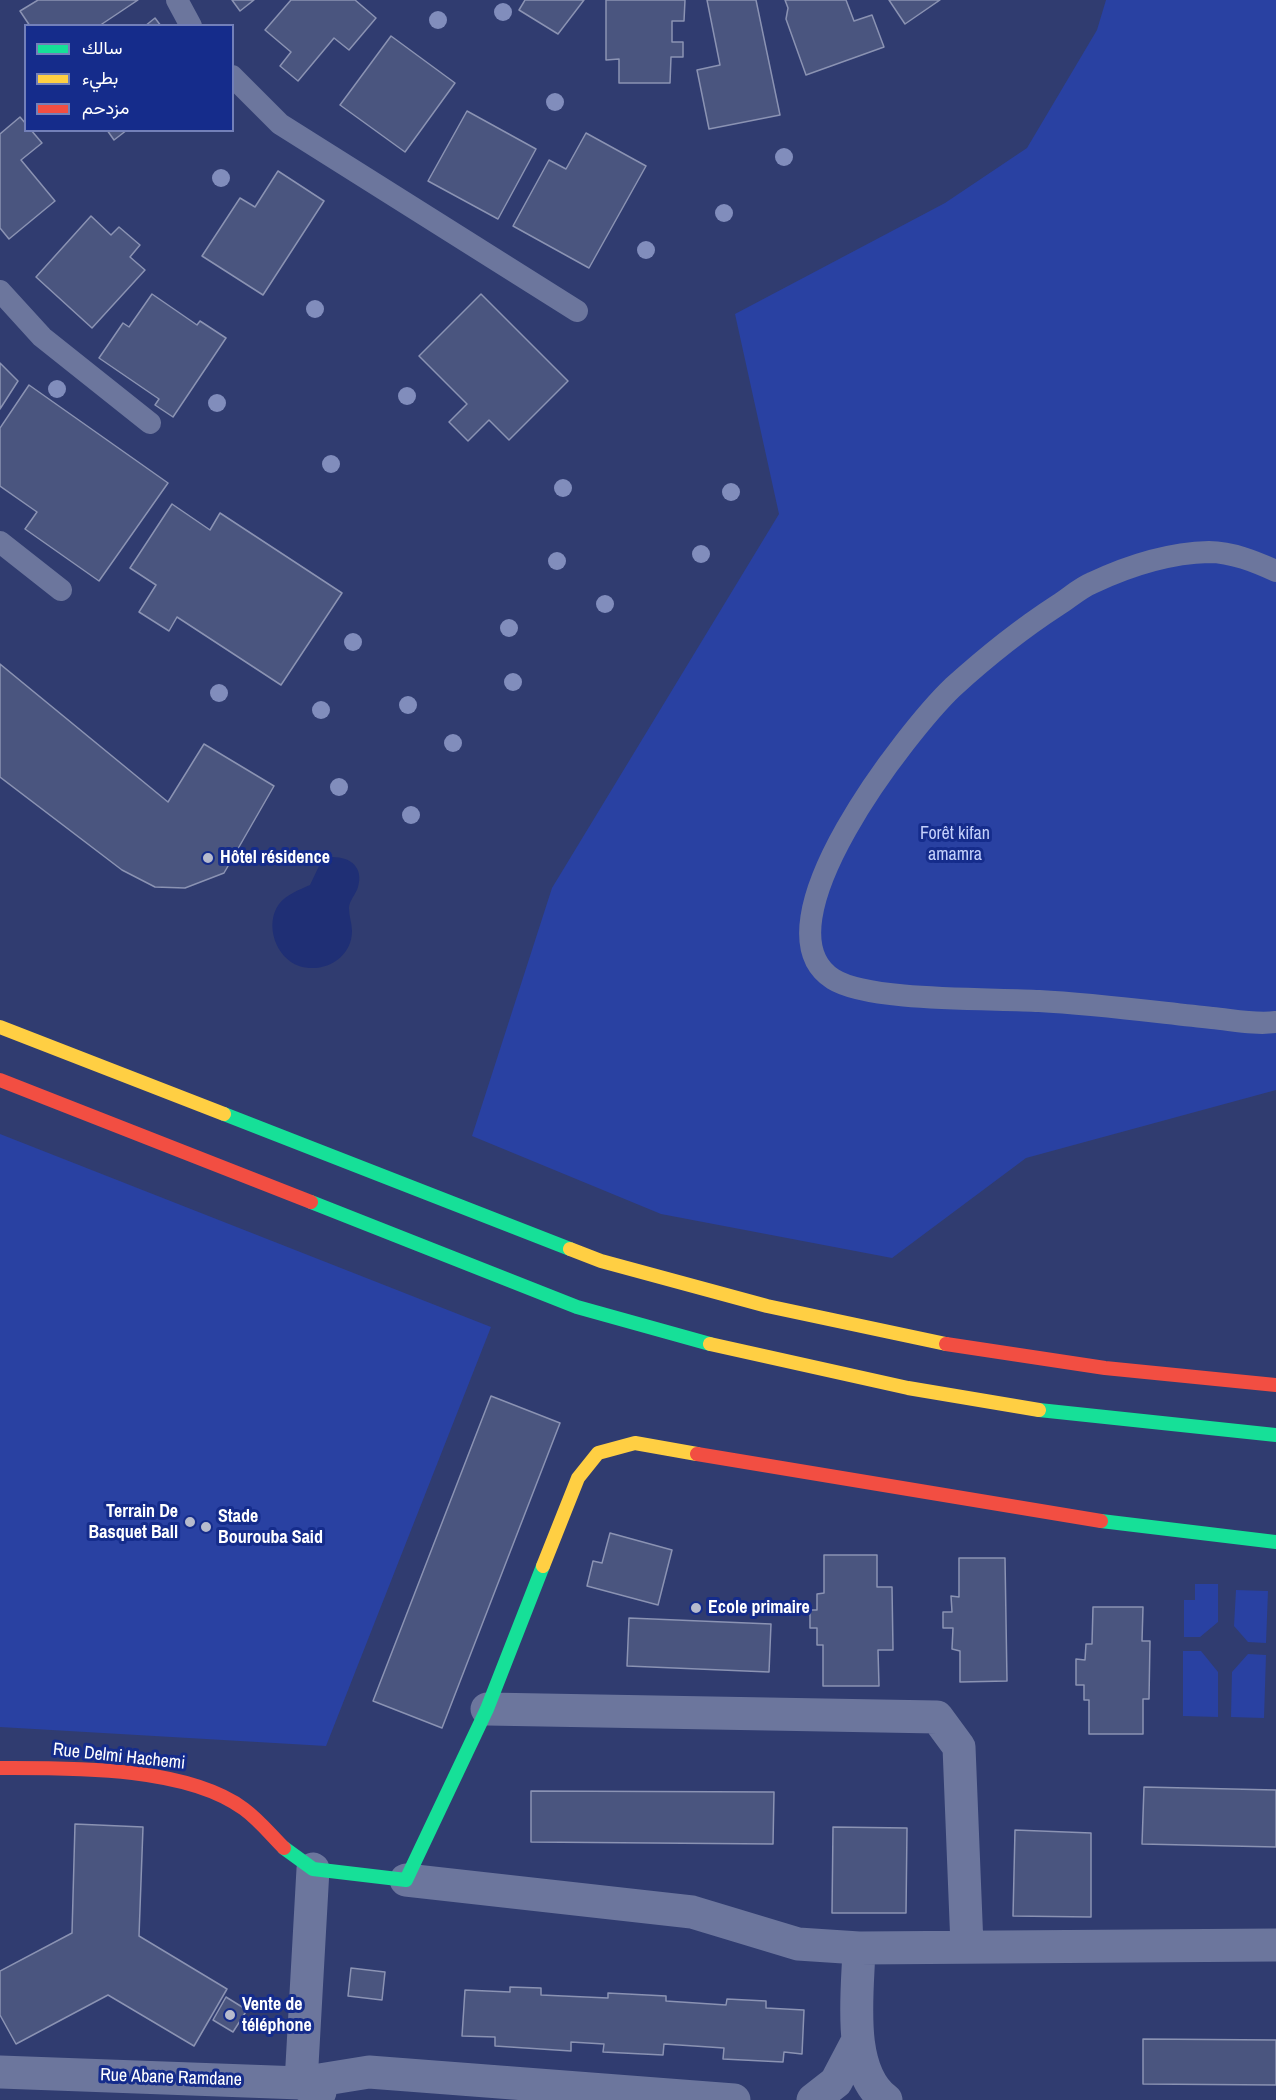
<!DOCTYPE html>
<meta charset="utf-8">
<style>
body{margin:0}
#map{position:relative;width:1276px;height:2100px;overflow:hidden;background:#303c70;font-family:"Archivo Narrow",Vazirmatn,sans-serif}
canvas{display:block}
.legend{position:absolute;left:24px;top:24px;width:210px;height:108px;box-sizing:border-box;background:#152c8b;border:2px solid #7380b9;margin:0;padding:8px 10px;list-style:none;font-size:18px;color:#fff}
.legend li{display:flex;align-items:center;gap:12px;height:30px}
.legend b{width:30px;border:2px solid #7380b9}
</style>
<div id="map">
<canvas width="1276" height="2100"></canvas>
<ul class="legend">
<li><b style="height:8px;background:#16e098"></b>سالك</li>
<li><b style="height:8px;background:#ffcf43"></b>بطيء</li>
<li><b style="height:8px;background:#f24e42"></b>مزدحم</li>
</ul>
</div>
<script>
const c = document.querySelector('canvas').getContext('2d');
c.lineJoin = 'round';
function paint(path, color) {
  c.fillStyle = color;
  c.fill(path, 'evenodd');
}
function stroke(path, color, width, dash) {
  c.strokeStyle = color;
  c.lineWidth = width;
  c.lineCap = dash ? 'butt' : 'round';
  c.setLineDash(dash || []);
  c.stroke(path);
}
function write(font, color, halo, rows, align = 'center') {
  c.font = font + ' "Archivo Narrow",sans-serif';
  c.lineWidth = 6;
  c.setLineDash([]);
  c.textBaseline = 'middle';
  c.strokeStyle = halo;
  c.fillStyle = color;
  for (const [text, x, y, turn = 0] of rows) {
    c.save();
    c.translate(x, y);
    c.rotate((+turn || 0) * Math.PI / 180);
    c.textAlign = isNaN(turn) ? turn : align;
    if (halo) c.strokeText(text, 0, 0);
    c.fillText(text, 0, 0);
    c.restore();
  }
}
const green = new Path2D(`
 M1106,0h170v1090l-250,68 -134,100 -231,-44 -189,-78 80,-248 227,-374 -44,-200 210,-111 82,-55 70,-118z
 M0,1134l491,193 -165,419 -326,-19z
 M1195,1584h23v38l-18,15h-16v-37h11z
 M1236,1590l32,1 -2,52 -18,-1 -14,-16z
 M1183,1651h18l17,21v45l-35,-1z
 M1248,1654l18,1 -2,63 -33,-1 1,-45z`);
const water = new Path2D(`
 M330,857c20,-1 34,10 28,30 -2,7 -9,14 -9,21 0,8 3,16 3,23 0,27 -28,43 -53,35 -23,-8 -35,-41 -20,-62 8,-10 20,-14 31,-19l9,-19z`);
const building = new Path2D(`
 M38,0h100l-39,26h-69l-10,-15z
 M232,0h22l-14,11z
 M291,0h64l21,18 -27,32 -15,-12 -36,43 -18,-15 11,-14 -26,-22z
 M525,0h59l-26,34 -39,-24z
 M606,0h79l-1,21h-12v21h11v15h-12l-1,26h-51v-24l-13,1z
 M707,0h49l24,115 -71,14 -12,-59 23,-5z
 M785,0h61l8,21 18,-6 12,32 -78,28 -20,-56 2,-11z
 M889,0h51l-35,24z
 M155,18l6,8h-16z
 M391,36l64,47 -50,69 -65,-47z
 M467,111l69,38 -38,70 -70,-38z
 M20,117l6,7v6h5l11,13 -21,17 34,41 -46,38 -9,-11v-94z
 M107,130h20l-13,10z
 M586,133l60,33 -57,102 -76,-42 36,-66 17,9z
 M278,171l46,30 -61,94 -61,-39 38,-58 15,9z
 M91,216l20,19 8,-8 21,18 -10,12 15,13 -53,58 -56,-51z
 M152,294l45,31 3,-4 26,17 -53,79 -18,-12 4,-6 -60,-41 24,-35 6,4z
 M481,294l87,87 -59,59 -20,-20 -21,21 -19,-19 18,-18 -48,-48z
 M0,363l18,18 -18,28z
 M29,385l139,98 -69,98 -74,-52 12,-17 -37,-26v-58z
 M172,504l38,26 10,-17 122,80 -61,92 -104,-68 -8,14 -30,-19 17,-27 -26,-17z
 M0,664l168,138 36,-58 70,42 -50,87 -39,15 -30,-1 -33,-17 -122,-93z
 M491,1396l69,27 -118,305 -69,-27z
 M610,1533l62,17 -14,55 -71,-19 6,-25 9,2z
 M824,1555h53v32h15l1,63h-15l1,36h-56v-41h-6v-17h-7v-18h7v-16l7,-1z
 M959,1558h46l2,123 -47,1v-31l-8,-2 1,-21h-10v-16h9l-1,-16 8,1z
 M1093,1607h50l-1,34h8l-1,58h-6v35h-54v-34h-5v-15h-8v-26l9,1 1,-16h6z
 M629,1618l142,6 -2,48 -142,-6z
 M1144,1787l132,3v57l-134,-3z
 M531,1791l243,1 -1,52 -242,-2z
 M75,1824l68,3 -4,109 88,53 -33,57 -86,-51 -92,49 -16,-29v-44l72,-38z
 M833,1827l74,1 -1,85h-74z
 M1015,1830l76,3v84l-78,-1z
 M351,1968l34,4 -3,28 -34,-4z
 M510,1987l31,1v7l67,3v-5l58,3v5l60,4 1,-6 39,2v7l38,2 -2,44 -18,-2 -1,10 -60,-3 1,-11 -60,-4 -1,11 -60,-3 1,-8 -33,-2v9l-76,-5v-9l-33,-1 3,-46 45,2z
 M226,1997l21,13 -14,22 -20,-12z
 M1143,2039l133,1v45l-133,-1z`);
const lane = new Path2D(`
 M177,0l14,26
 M232,76l48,48 297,187
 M0,291l42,46 108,86
 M0,542l61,48
 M1276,571c-20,-9 -44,-19 -67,-19 -39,1 -81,14 -117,31 -12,5 -23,15 -34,22 -37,24 -72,52 -105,82 -44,42 -201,240 -120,292 36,23 158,19 206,22 58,3 116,11 173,17 21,2 44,7 64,4`);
const street = new Path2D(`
 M487,1709l450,8 22,30 8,199
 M406,1880l286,32 106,32 61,4 417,-3
 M859,1948c-1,44 -13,122 27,152
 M0,2072l301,11 19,9
 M301,2083l68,-11 365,28
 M301,2083l12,-214
 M813,2100l23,-18 21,-40`);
const fast = new Path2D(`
 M224,1114l346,135
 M311,1202l266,105 133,37
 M1039,1410l237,25
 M1101,1521l175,21
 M284,1848l29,21 93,11 81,-171 56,-143`);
const slow = new Path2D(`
 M0,1027l224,87
 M570,1249l31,12 166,45 179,38
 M710,1344l198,44 131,22
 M543,1566l35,-88 20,-25 37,-10 62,11`);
const jam = new Path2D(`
 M0,1080l311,122
 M946,1344l159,24 171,17
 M697,1454l404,67
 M0,1768c71,0 186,-2 244,41 15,11 27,26 40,39`);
const trees = [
 [503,12],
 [438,20],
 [555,102],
 [784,157],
 [221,178],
 [724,213],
 [646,250],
 [315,309],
 [57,389],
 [407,396],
 [217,403],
 [331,464],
 [563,488],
 [731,492],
 [701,554],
 [557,561],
 [605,604],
 [509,628],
 [353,642],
 [513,682],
 [219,693],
 [408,705],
 [321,710],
 [453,743],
 [339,787],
 [411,815]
];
const markers = [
 [208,858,6,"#b7bbcd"],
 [190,1522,6,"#b7bbcd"],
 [206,1527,6,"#b7bbcd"],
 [696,1608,6,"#b7bbcd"],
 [230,2015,6,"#b7bbcd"]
];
const parkNames = [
 ["Forêt kifan",955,834],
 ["amamra",955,855]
];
const poiNames = [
 ["Hôtel résidence",220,858],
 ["Terrain De",178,1512,"right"],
 ["Basquet Ball",178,1533,"right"],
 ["Stade",218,1517],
 ["Bourouba Said",218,1538],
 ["Ecole primaire",708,1608],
 ["Vente de",242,2005],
 ["téléphone",242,2026]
];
const streetNames = [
 ["Rue Delmi Hachemi",119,1757,6],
 ["Rue Abane Ramdane",171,2078,2]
];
paint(green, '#2941a2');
paint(water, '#1f2f75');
paint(building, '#4a557f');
stroke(building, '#8b93b3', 1.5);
stroke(lane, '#6c769d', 22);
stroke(street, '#6c769d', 33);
stroke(fast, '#16e098', 14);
stroke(slow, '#ffcf43', 14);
stroke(jam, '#f24e42', 14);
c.fillStyle = '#818dbc';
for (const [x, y] of trees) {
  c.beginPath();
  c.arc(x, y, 9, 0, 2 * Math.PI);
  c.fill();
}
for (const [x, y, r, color] of markers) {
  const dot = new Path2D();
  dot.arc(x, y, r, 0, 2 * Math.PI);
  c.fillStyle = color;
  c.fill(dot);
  stroke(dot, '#152c8b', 2);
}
write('18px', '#c4d0fb', '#152c8b', parkNames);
write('bold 18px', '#fff', '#152c8b', poiNames, 'left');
write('18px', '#fff', '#152c8b', streetNames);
</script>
